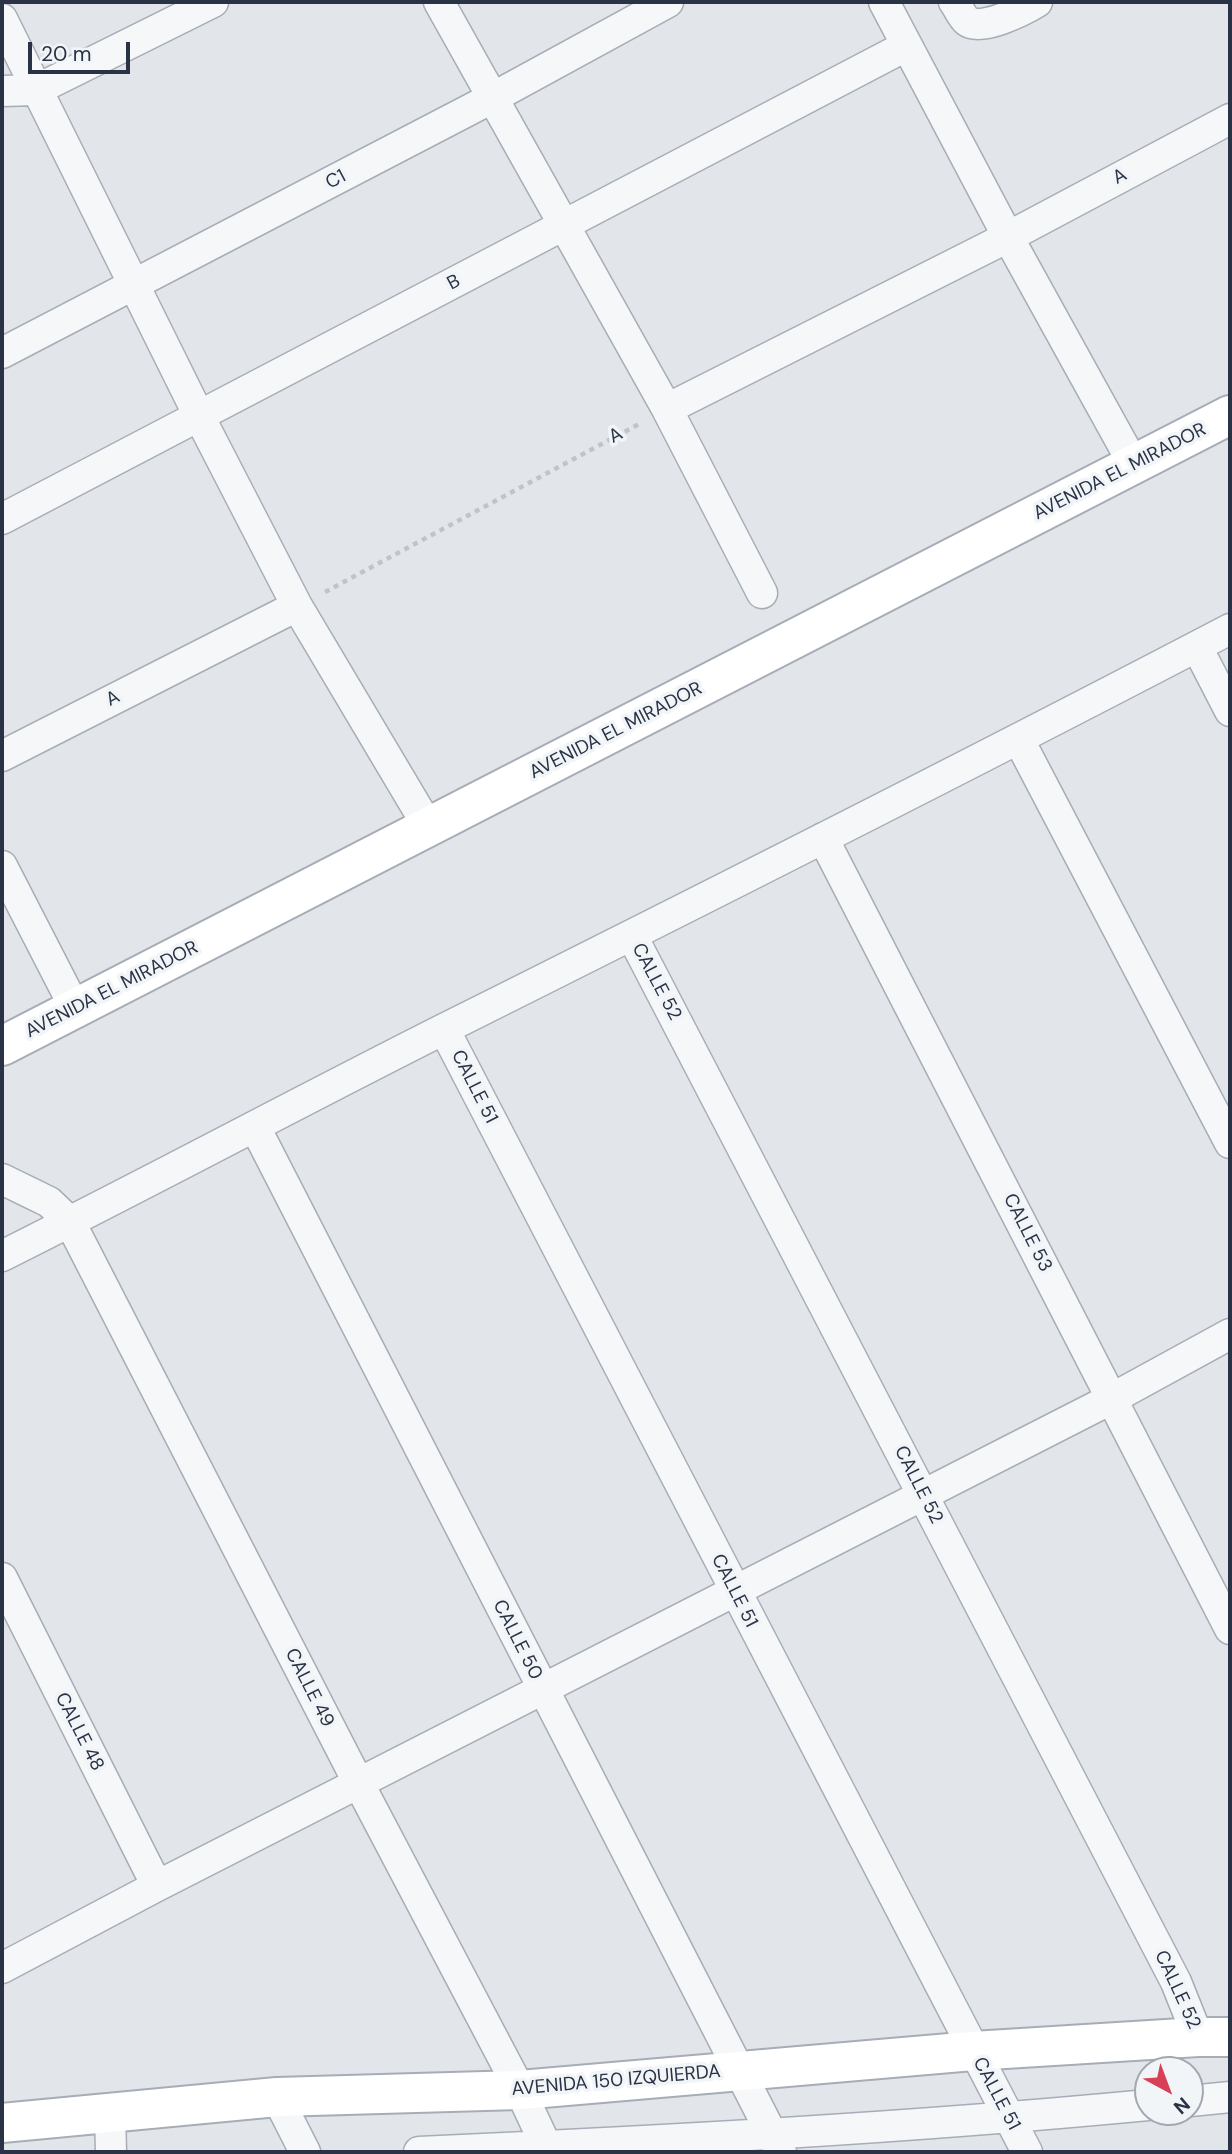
<!DOCTYPE html>
<style>
body{margin:0}
#map{position:relative;width:1232px;height:2154px;overflow:hidden;background:#e2e6eb;font-family:"DM Sans",sans-serif}
canvas{display:block}
.frame{position:absolute;inset:0;border:4px solid #293345;pointer-events:none}
.north{position:absolute;left:1134px;top:2056px;width:70px;height:70px;box-sizing:border-box;background:#f2f5f8;border:2px solid #a2a7b0;border-radius:50%;rotate:139deg;font-size:19px;font-weight:700;line-height:28px;text-align:center;color:#293345}
.north::after{content:'';display:block;margin:auto;width:24px;height:32px;background:#d74158;clip-path:polygon(50% 0,100% 100%,50% 72%,0 100%)}
.scale{position:absolute;left:28px;top:42px;width:102px;height:32px;box-sizing:border-box;border:4px solid #293345;border-top:0;padding-left:9px;font-size:21px;line-height:24px;white-space:nowrap;color:#293345;-webkit-text-stroke:5px #f2f5f8;paint-order:stroke}
</style>
<div id="map">
<canvas width="1232" height="2154"></canvas>
<div class="frame"></div>
<div class="north">N</div>
<div class="scale">20 m</div>
</div>
<script>
const c = document.querySelector('canvas').getContext('2d');
c.lineJoin = 'round';
function stroke(path, color, width, dash) {
  c.strokeStyle = color;
  c.lineWidth = width;
  c.lineCap = dash ? 'butt' : 'round';
  c.setLineDash(dash || []);
  c.stroke(path);
}
function write(font, color, halo, rows, align = 'center') {
  c.font = font + ' "DM Sans",sans-serif';
  c.lineWidth = 7;
  c.setLineDash([]);
  c.textBaseline = 'middle';
  c.strokeStyle = halo;
  c.fillStyle = color;
  for (const [text, x, y, turn = 0] of rows) {
    c.save();
    c.translate(x, y);
    c.rotate((+turn || 0) * Math.PI / 180);
    c.textAlign = isNaN(turn) ? turn : align;
    if (halo) c.strokeText(text, 0, 0);
    c.fillText(text, 0, 0);
    c.restore();
  }
}
const path = new Path2D(`
 M325,592l316,-169`);
const street = new Path2D(`
 M439,2l228,407 95,184
 M884,2l124,235 126,228
 M954,2c4,5 8,15 13,19 14,11 57,-11 70,-19
 M2,19l197,397 98,190 132,222
 M2,91l34,-1 177,-88
 M2,353l492,-256 174,-95
 M667,409l341,-172 222,-118
 M2,519l904,-473
 M1197,647l33,64
 M1019,740l211,403
 M2,756l295,-150
 M823,838l407,791
 M2,866l73,142
 M632,936l544,1046 22,55
 M444,1029l583,1123
 M255,1127l526,1025
 M2,1179l47,23 21,20 289,562 161,306 29,62
 M2,1256c148,-74 295,-153 444,-228 262,-131 524,-263 784,-399
 M2,1578l155,308
 M2,1968l155,-82 956,-488 117,-64
 M277,2097l28,55
 M1190,2101l40,-4
 M110,2112l1,40
 M419,2152c243,-11 487,-24 729,-47`);
const secondary = new Path2D(`
 M2,1046l1228,-631
 M2,2123l275,-26 243,-7 453,-39 225,-14h32`);
const streetNames = [
 ["A",1120,177,-28],
 ["C1",336,180,-28],
 ["B",454,283,-28],
 ["A",616,436,-28],
 ["AVENIDA EL MIRADOR",1120,472,-27],
 ["A",113,699,-27],
 ["AVENIDA EL MIRADOR",616,731,-27],
 ["CALLE 52",656,982,62],
 ["AVENIDA EL MIRADOR",112,990,-27],
 ["CALLE 51",474,1087,63],
 ["CALLE 53",1027,1233,63],
 ["CALLE 52",918,1485,63],
 ["CALLE 51",734,1591,63],
 ["CALLE 50",517,1640,63],
 ["CALLE 49",309,1688,63],
 ["CALLE 48",79,1732,63],
 ["CALLE 52",1177,1990,65],
 ["AVENIDA 150 IZQUIERDA",616,2081,-5],
 ["CALLE 51",996,2094,62]
];
stroke(street, '#a7adb6', 33);
stroke(secondary, '#a7adb6', 42);
stroke(path, '#c0c4ca', 4.5, [5, 5]);
stroke(street, '#f5f7f9', 30);
stroke(secondary, '#fff', 38);
write('19px', '#293345', '#f2f5f8', streetNames);
</script>
